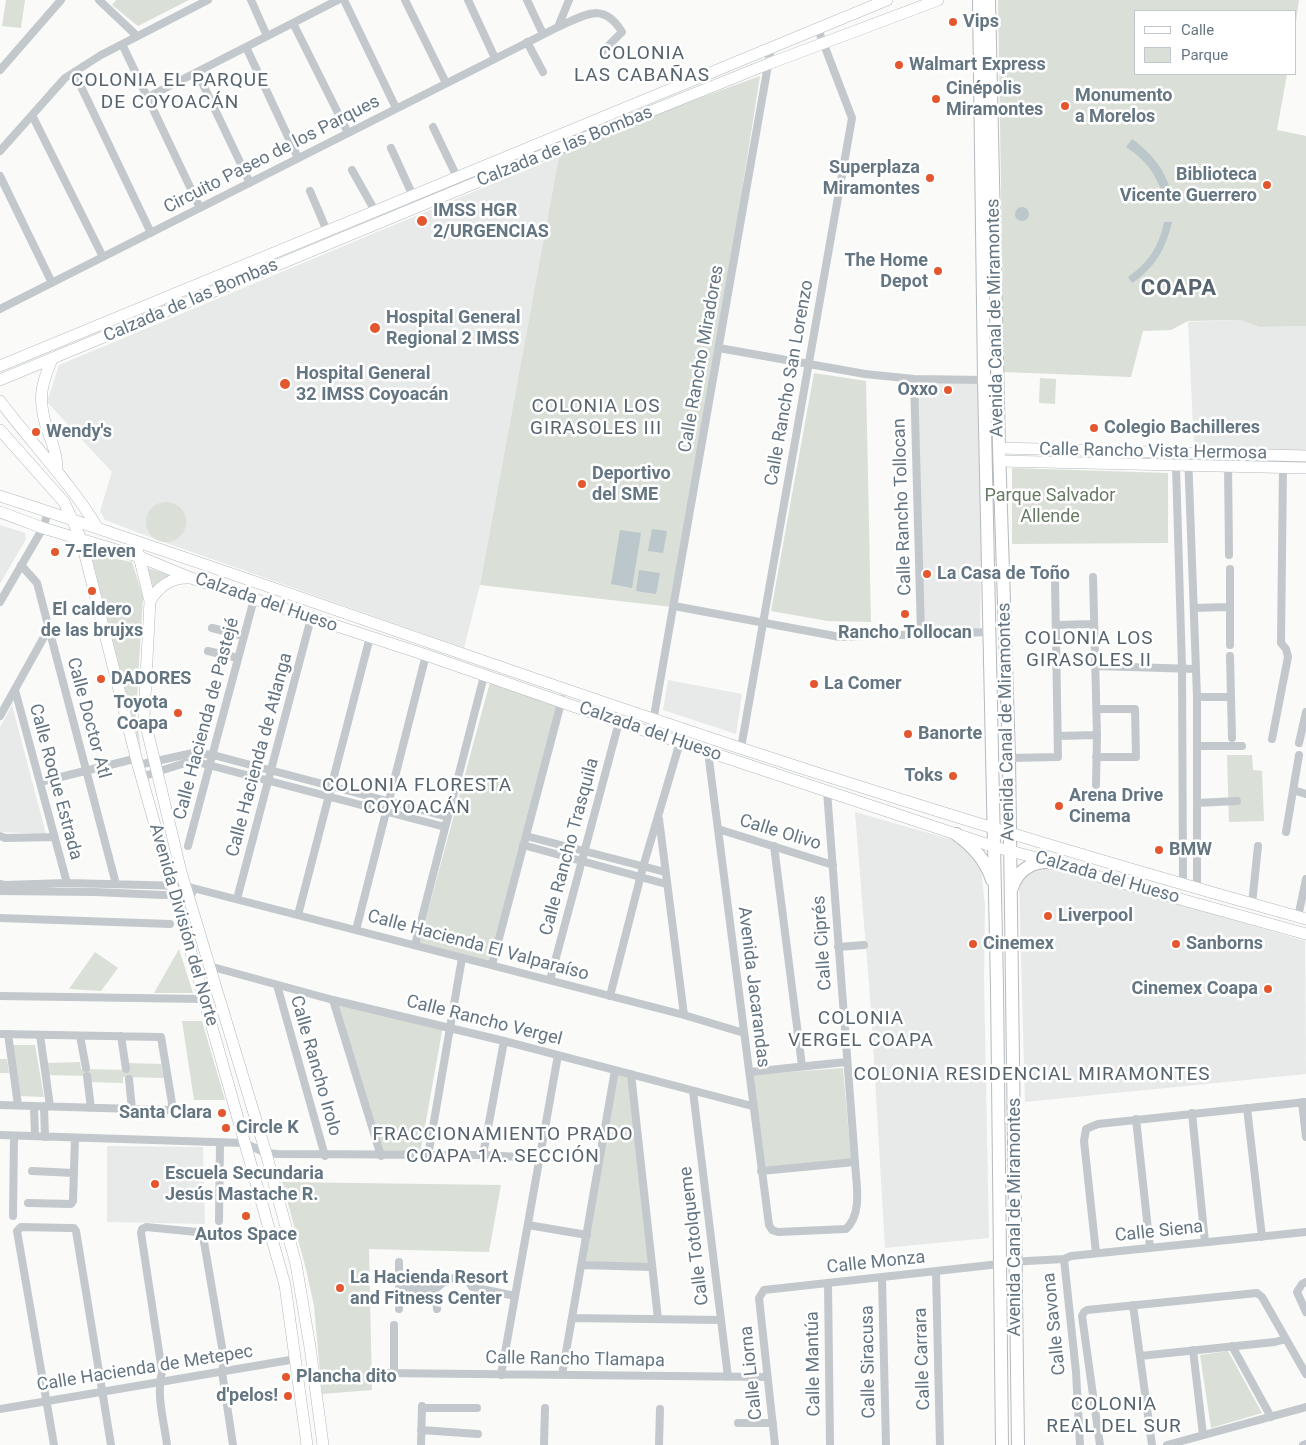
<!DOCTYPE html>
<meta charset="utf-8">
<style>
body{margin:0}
#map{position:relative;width:1306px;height:1445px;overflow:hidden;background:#fafaf8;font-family:Roboto,sans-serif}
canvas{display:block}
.legend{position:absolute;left:1134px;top:10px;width:162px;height:65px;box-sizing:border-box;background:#fff;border:1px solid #c1c8cd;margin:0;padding:6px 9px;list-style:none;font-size:15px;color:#657683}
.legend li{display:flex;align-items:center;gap:10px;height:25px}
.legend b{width:25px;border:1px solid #c1c8cd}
</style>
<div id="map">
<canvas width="1306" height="1445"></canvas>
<ul class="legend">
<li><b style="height:6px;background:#fff"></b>Calle</li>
<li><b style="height:14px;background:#dadfd7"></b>Parque</li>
</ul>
</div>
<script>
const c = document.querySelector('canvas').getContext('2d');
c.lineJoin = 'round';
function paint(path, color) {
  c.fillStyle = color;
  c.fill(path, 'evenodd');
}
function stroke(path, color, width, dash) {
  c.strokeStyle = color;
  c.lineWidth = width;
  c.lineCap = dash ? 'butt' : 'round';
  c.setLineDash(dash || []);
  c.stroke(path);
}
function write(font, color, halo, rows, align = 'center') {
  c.font = font + ' Roboto,sans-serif';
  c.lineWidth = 5;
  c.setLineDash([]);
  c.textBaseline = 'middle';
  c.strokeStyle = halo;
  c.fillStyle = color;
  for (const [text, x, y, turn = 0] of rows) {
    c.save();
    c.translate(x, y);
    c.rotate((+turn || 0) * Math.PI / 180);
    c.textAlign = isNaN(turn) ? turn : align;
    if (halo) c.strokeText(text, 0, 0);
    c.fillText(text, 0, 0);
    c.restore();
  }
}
const built = new Path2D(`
 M559,156l-79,429 -16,63 -309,-109 -50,-19 -5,-9 12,-39 -65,-70 12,-37z
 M1240,320l20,7 46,-1v125l-112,-4 -6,-125z
 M917,378l67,2 -4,252 -63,1z
 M0,525l25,8 1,6 -26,45z
 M668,680l74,14 -6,40 -73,-24z
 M12,705l34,129 -46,-2v-105z
 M855,812l102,29 12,8 12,19 4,38 -1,74 5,258 -104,10 -14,-238z
 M1049,865l256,76 1,133 -281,28 -6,-221 10,-12z
 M107,1146l96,1 2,77 -98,-2z`);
const green = new Path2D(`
 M6,0h19l-4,28 -19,-2z
 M116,0h73l-51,26 -26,-21z
 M998,0h301l-4,28v-17h-160v63h152l-10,56 29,6v190l-46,1 -20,-7 -52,1 -17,9 -28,1 -12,46 -127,-5z
 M760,76l-43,274 -45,257 -192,-22 79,-429 -2,-6z
 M814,373l52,8 5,241 -43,-1 -57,-10z
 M1040,378l16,1 -1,25 -16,-1z
 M1012,468l156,5v70l-156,1z
 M146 522a20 20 0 1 1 40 0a20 20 0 1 1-40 0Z
 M91,554l41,8 11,35 -7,117 5,38z
 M148,568l29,9 -24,10z
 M490,682l69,25 -70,254 -70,-17z
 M1227,755h25l1,15 9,1 2,50 -35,1z
 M179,949l14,44h-39z
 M95,952l23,16 -17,23 -32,-2z
 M337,1004l106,22 -23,128 -37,-2z
 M182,1021h20l23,79h-31z
 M12,1045h23l9,52 -24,-1z
 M0,1059h7l2,14h-9z
 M80,1062l1,7 47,1v-7l33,1 3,14 -41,-1v6l-33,-1 -2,-6 -40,-1 -1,-12z
 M843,1068l8,91 -89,8 -12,-92z
 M615,1074l15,3 19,188 -66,-1z
 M282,1182l219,3 -12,67 -120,-3 3,141 -50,4 -8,-88 -8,-37z
 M1228,1351l34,62 -51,15 -11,-73z`);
const water = new Path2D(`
 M1132,139c21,15 35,33 41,60l-9,1c-6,-24 -17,-39 -38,-53z
 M1015 214a7 7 0 1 1 14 0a7 7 0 1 1-14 0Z
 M1164,222h8c-6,26 -17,46 -40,61l-4,-6c20,-14 31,-30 36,-55z
 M652,529l15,2 -4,22 -15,-2z
 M620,530l21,3 -9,55 -21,-4z
 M639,570l21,3 -4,21 -20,-3z`);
const street = new Path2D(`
 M99,0l38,36
 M251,0l16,36
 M344,0l52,108
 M405,0l41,83
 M468,0l27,58
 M527,0l16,34
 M293,23l55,110
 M558,27l11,-27
 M527,42l16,30
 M122,44l78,164
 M246,47l52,111
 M0,70l61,-70
 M74,72l77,161
 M197,72l53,111
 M148,97l190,-97
 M32,115l71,142
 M433,127l24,50
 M391,148l22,48
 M0,151l65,-73 36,-23 107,-55
 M352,170l23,41
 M0,176l52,107
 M310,191l17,40
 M0,309l558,-282c26,-11 45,-27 64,5l-20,20
 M719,348l146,26 49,5 70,1
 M914,379l7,255
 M1188,453l9,244v192
 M1228,464l1,91
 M1176,466l6,202 1,217
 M21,565l16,18 79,301
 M1230,569v76
 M1093,577l4,158 -1,50
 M0,602l43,-74 5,-16
 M674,606l166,31 150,-5
 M1194,608l35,-1
 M1056,625l38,-1
 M212,628l32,8
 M208,651l30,7
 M1230,656l2,82
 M1096,666l100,3
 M15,690l52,193
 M1197,697h34
 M0,716l49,-88
 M651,733l120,-685
 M1058,736l39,-1
 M1272,739l16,-82 -2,-8 -5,-6 2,-176
 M1299,743l7,-31
 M1197,746h45
 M741,748l111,-630 -34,-89
 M708,752l61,473 3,5 6,2 68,-3c17,-16 10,-45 9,-67l-28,-371
 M1096,757h40l-1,-48h-38
 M1009,758l49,-1 -3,-177
 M138,765l55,-12 20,2 235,62
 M141,777l44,-14 12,-1 248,65
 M40,782l90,-22
 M1293,790l13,4
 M1197,803l40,-2
 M659,819l25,196
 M718,829l115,36
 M1286,832l13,-77
 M0,836l5,2 49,-1
 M526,836l139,36
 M523,845l143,39
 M188,846l66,-247
 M774,846l28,220
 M0,884l5,1 62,-2 118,3 499,129 60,18
 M0,891l95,1 68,3 29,-2
 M237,899l74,-281
 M1252,904l6,-58
 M298,915l72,-278
 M1298,917l8,-38
 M0,918l170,6
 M356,930l70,-275
 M415,945l69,-269
 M838,947l26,-2
 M492,965l70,-266
 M209,966l124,34 171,41 248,65
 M550,980l69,-258
 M277,985l48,171
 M0,996l204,3
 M610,996l33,-129 37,-125
 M333,1000l48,156
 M0,1034l161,3 11,66v4l-3,3 -169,-5
 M8,1034l10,71
 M40,1035l10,71
 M80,1036l6,32
 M121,1036l5,33
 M750,1072l96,-10
 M631,1074l27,245
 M87,1076l4,32
 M129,1079l3,30
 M693,1091l35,286
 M1302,1102l4,35
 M34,1106l1,30
 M44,1106l1,31
 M1247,1108l15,129
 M1192,1113l13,129
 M1136,1119l14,129
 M0,1135l244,8 22,10 12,1 205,1 56,3
 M483,1155l21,-114
 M428,1156l34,-198
 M32,1171l42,2
 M761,1171l94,-9
 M28,1203l43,1 2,-3 2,-63
 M13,1216l1,-80
 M219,1221l1,-78
 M528,1225l59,10
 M1096,1253l-12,-112 2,-12 12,-5 208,-22
 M1064,1259l12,113 4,73
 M581,1265l70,2
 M936,1272l4,173
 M882,1278l4,167
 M1306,1282l-4,2 -5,8 9,20
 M828,1283l2,162
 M399,1289h36l13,-10 7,-1h7l6,3 4,6 43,9
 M435,1289l2,20
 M1133,1305l19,140
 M399,1309v-47
 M572,1318l148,2
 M1232,1346l39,71
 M1193,1350l10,85
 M1140,1356l135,-14 11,-3
 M381,1373l386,4
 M394,1374v-49
 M501,1375l57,-320
 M562,1375l53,-305
 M422,1408h55
 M0,1409l296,-50
 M738,1423h35
 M421,1430l57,4
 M54,1445l-37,-214 4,-4 49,1h4l2,3 35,214
 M167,1445c-3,-24 -11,-50 -5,-74l-21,-138 1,-4 4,-2 51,5 5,1 1,3 21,123 -2,13 11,73
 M421,1445l1,-39
 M544,1445l1,-37
 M659,1445l1,-36
 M775,1445l-16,-147 5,-8 263,-29 37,-2 7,-3 235,-24
 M1100,1445l-18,-129 2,-4 3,-2 170,-17 5,4 44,77
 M1167,1445l139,-38
 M1303,1445l3,-1`);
const secondary = new Path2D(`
 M52,359c-11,26 -14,39 -6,67 6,18 11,26 11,45
 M0,366l887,-366
 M0,380l557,-231 211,-85 170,-64
 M0,401c32,43 69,80 97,126
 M0,430l64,72 17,37 57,226 147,520 22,160
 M999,448l307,8
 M1000,461l306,7
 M0,496c219,71 435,150 653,223 216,73 434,139 653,200
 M0,512l43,16 97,29 51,21 63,21 172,56 193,67 376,125 61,16 41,13 209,58
 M138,552l12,49 -6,116 37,155 85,281 30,111 14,83 13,98
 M150,601c9,-15 22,-24 39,-23`);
const primary = new Path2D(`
 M979,0l5,380 13,606 5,459
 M989,0l10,448 10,310 9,687
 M956,834c17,12 30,26 36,46
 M1012,888c6,-20 24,-29 44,-25`);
const markers = [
 [953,22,5,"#e4572e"],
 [899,65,5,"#e4572e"],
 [936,99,5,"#e4572e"],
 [1065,106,5,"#e4572e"],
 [930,178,5,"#e4572e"],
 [1267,185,5,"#e4572e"],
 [422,221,6,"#e4572e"],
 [938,271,5,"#e4572e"],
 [375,328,6,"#e4572e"],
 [285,384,6,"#e4572e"],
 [948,390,5,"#e4572e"],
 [1094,428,5,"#e4572e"],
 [36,432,5,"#e4572e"],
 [582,484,5,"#e4572e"],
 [55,552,5,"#e4572e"],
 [927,574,5,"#e4572e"],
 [92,591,5,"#e4572e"],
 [905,614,5,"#e4572e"],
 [101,679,5,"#e4572e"],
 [814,684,5,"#e4572e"],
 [178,713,5,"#e4572e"],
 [908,734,5,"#e4572e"],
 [953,776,5,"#e4572e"],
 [1059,806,5,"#e4572e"],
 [1159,850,5,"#e4572e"],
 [1048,916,5,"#e4572e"],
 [973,944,5,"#e4572e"],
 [1176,944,5,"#e4572e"],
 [1268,989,5,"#e4572e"],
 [222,1113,5,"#e4572e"],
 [226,1128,5,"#e4572e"],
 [155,1184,5,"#e4572e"],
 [246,1216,5,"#e4572e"],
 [340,1288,5,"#e4572e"],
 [286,1377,5,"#e4572e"],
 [288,1396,5,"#e4572e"]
];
const poiNames = [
 ["Vips",963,22],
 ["Walmart Express",909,65],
 ["Cinépolis",946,89],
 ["Miramontes",946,110],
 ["Monumento",1075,96],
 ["a Morelos",1075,117],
 ["Superplaza",920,168,"right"],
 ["Miramontes",920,189,"right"],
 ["Biblioteca",1257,175,"right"],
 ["Vicente Guerrero",1257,196,"right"],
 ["IMSS HGR",433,211],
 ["2/URGENCIAS",433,232],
 ["The Home",928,261,"right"],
 ["Depot",928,282,"right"],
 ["Hospital General",386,318],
 ["Regional 2 IMSS",386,339],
 ["Hospital General",296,374],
 ["32 IMSS Coyoacán",296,395],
 ["Oxxo",938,390,"right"],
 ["Colegio Bachilleres",1104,428],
 ["Wendy's",46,432],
 ["Deportivo",592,474],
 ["del SME",592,495],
 ["7-Eleven",65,552],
 ["La Casa de Toño",937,574],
 ["El caldero",92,610,"center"],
 ["de las brujxs",92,631,"center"],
 ["Rancho Tollocan",905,633,"center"],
 ["DADORES",111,679],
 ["La Comer",824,684],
 ["Toyota",168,703,"right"],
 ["Coapa",168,724,"right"],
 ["Banorte",918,734],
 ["Toks",943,776,"right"],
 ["Arena Drive",1069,796],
 ["Cinema",1069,817],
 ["BMW",1169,850],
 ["Liverpool",1058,916],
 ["Cinemex",983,944],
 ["Sanborns",1186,944],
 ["Cinemex Coapa",1258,989,"right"],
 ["Santa Clara",212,1113,"right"],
 ["Circle K",236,1128],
 ["Escuela Secundaria",165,1174],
 ["Jesús Mastache R.",165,1195],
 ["Autos Space",246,1235,"center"],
 ["La Hacienda Resort",350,1278],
 ["and Fitness Center",350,1299],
 ["Plancha dito",296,1377],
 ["d'pelos!",278,1396,"right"]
];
const streetNames = [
 ["Calzada de las Bombas",565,147,-22],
 ["Circuito Paseo de los Parques",272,155,-27],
 ["Calzada de las Bombas",191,301,-23],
 ["Avenida Canal de Miramontes",996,318,-91],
 ["Calle Rancho Miradores",702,359,-80],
 ["Calle Rancho San Lorenzo",790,383,-80],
 ["Calle Rancho Vista Hermosa",1153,452,1],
 ["Calle Rancho Tollocan",903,507,-92],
 ["Calzada del Hueso",266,603,19],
 ["Calle Doctor Atl",88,718,75],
 ["Calle Hacienda de Pastejé",207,719,-75],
 ["Avenida Canal de Miramontes",1007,722,-91],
 ["Calzada del Hueso",650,732,19],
 ["Calle Hacienda de Atlanga",260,755,-75],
 ["Calle Roque Estrada",55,782,75],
 ["Calle Olivo",780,833,17],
 ["Calle Rancho Trasquila",570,847,-75],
 ["Calzada del Hueso",1107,878,16],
 ["Avenida División del Norte",183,925,74],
 ["Calle Ciprés",823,943,-94],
 ["Calle Hacienda El Valparaíso",478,946,15],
 ["Avenida Jacarandas",753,987,83],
 ["Calle Rancho Vergel",484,1021,14],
 ["Calle Rancho Irolo",315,1066,74],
 ["Avenida Canal de Miramontes",1015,1217,-90],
 ["Calle Siena",1159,1232,-6],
 ["Calle Totolqueme",695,1236,-97],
 ["Calle Monza",876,1263,-6],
 ["Calle Savona",1055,1324,-96],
 ["Calle Carrara",923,1359,-92],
 ["Calle Rancho Tlamapa",575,1360,1],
 ["Calle Siracusa",869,1362,-91],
 ["Calle Mantúa",814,1364,-91],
 ["Calle Hacienda de Metepec",145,1369,-9],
 ["Calle Liorna",752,1373,-96]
];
const parkNames = [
 ["Parque Salvador",1050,496],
 ["Allende",1050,517]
];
const neighbourhoodNames = [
 ["COLONIA",642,54],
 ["LAS CABAÑAS",642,76],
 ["COLONIA EL PARQUE",170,81],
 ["DE COYOACÁN",170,103],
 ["COLONIA LOS",596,407],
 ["GIRASOLES III",596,429],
 ["COLONIA LOS",1089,639],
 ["GIRASOLES II",1089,661],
 ["COLONIA FLORESTA",417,786],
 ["COYOACÁN",417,808],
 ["COLONIA",861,1019],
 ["VERGEL COAPA",861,1041],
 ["COLONIA RESIDENCIAL MIRAMONTES",1032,1075],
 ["FRACCIONAMIENTO PRADO",503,1135],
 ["COAPA 1A. SECCIÓN",503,1157],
 ["COLONIA",1114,1405],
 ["REAL DEL SUR",1114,1427]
];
const districtNames = [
 ["COAPA",1179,289]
];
paint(built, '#e8e9e9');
paint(green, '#dadfd7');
paint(water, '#bbc7cb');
stroke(secondary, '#b3babf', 12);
stroke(primary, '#b5babe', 14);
stroke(street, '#c3c8cc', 8);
stroke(secondary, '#fff', 11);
stroke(primary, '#fff', 12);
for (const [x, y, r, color] of markers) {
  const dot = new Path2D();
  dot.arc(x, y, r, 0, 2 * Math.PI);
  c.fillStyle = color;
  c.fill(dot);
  stroke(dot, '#fff', 2);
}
write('bold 18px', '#657683', '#fff', poiNames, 'left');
write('18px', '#657683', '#fff', streetNames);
write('18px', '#687a64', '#fff', parkNames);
c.letterSpacing = '1px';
write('19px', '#57646e', '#fff', neighbourhoodNames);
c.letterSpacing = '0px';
c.letterSpacing = '1px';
write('bold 22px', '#57646e', '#fff', districtNames);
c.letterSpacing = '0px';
</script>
